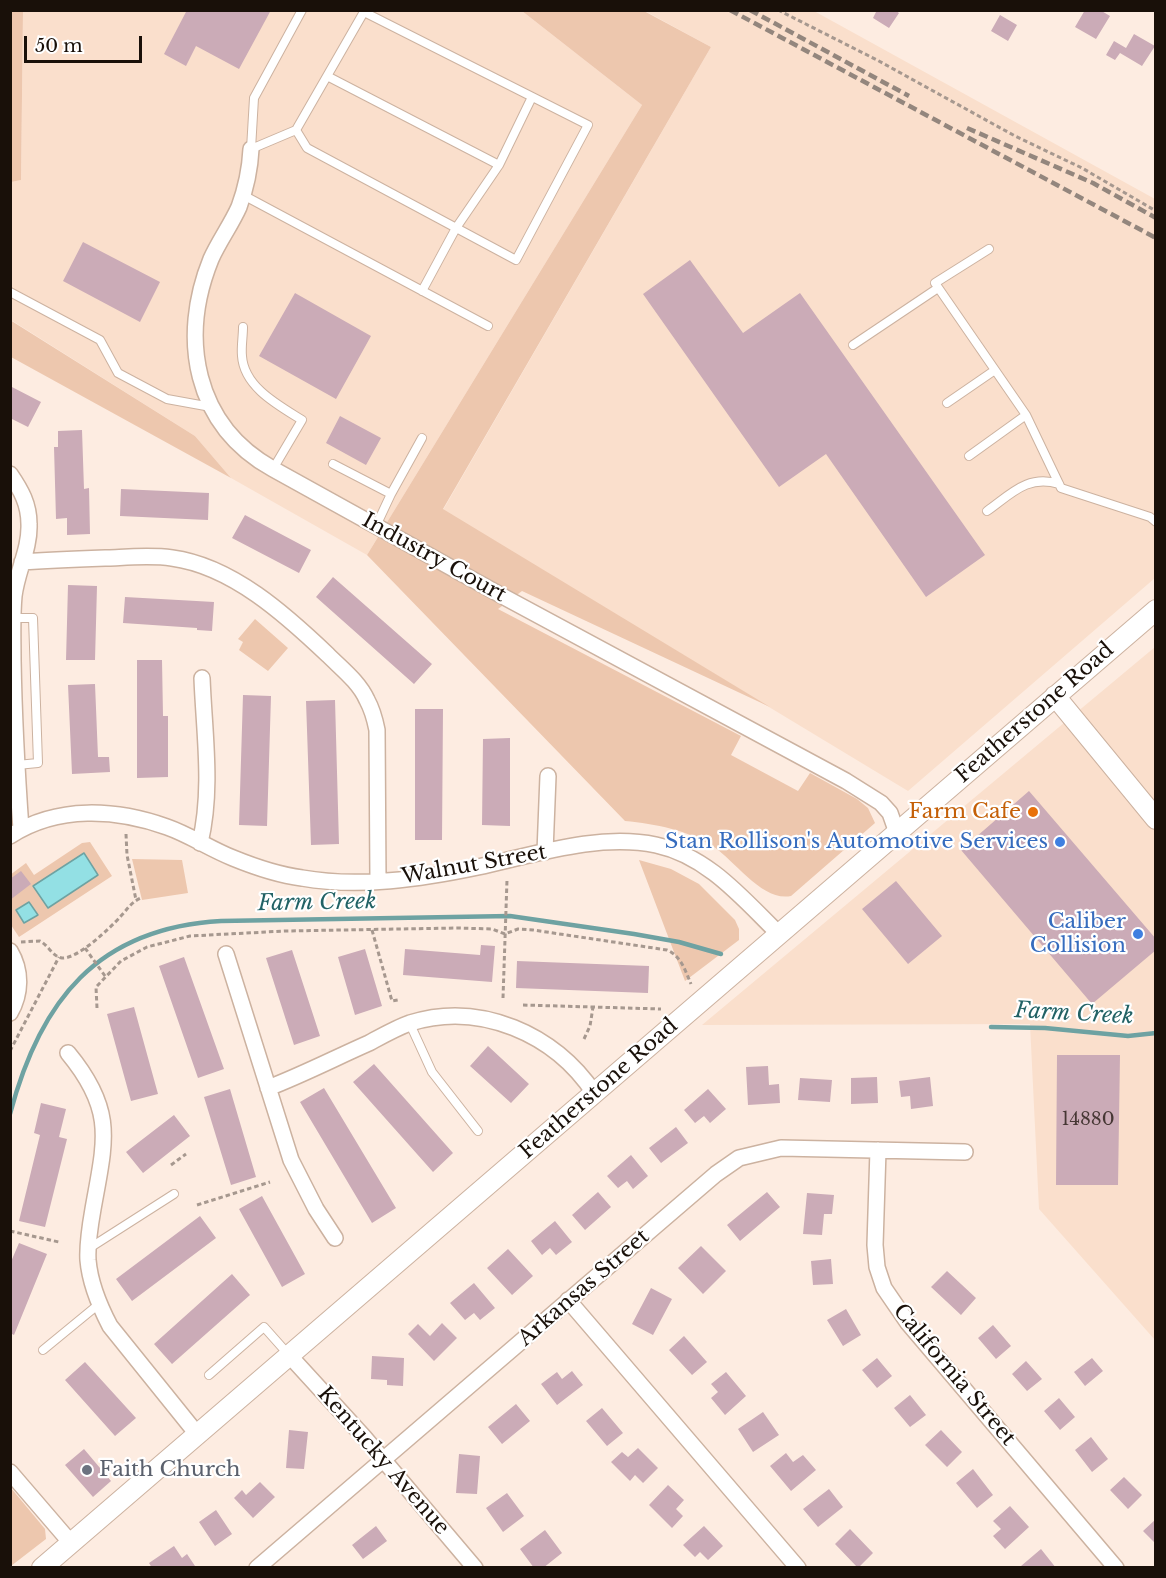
<!DOCTYPE html>
<style>
body{margin:0}
#map{position:relative;width:1166px;height:1578px;overflow:hidden;background:#fdece1;font-family:"Libre Baskerville",serif}
canvas{display:block}
.frame{position:absolute;inset:0;border:12px solid #191009;pointer-events:none}
.scale{position:absolute;left:24px;top:36px;width:118px;height:27px;box-sizing:border-box;border:3px solid #191009;border-top:0;padding-left:8px;font-size:18px;line-height:21px;white-space:nowrap;color:#191009;-webkit-text-stroke:4px #fff;paint-order:stroke}
</style>
<div id="map">
<canvas width="1166" height="1578"></canvas>
<div class="frame"></div>
<div class="scale">50 m</div>
</div>
<script>
const c = document.querySelector('canvas').getContext('2d');
c.lineJoin = 'round';
function paint(path, color) {
  c.fillStyle = color;
  c.fill(path, 'evenodd');
}
function stroke(path, color, width, dash) {
  c.strokeStyle = color;
  c.lineWidth = width;
  c.lineCap = dash ? 'butt' : 'round';
  c.setLineDash(dash || []);
  c.stroke(path);
}
function write(font, color, halo, rows, align = 'center') {
  c.font = font + ' "Libre Baskerville",serif';
  c.lineWidth = 4.5;
  c.setLineDash([]);
  c.textBaseline = 'middle';
  c.strokeStyle = halo;
  c.fillStyle = color;
  for (const [text, x, y, turn = 0] of rows) {
    c.save();
    c.translate(x, y);
    c.rotate((+turn || 0) * Math.PI / 180);
    c.textAlign = isNaN(turn) ? turn : align;
    if (halo) c.strokeText(text, 0, 0);
    c.fillText(text, 0, 0);
    c.restore();
  }
}
const built = new Path2D(`
 M23,11h499l120,94 -275,450 -136,-77 -36,-42 -184,-116 -1,-138 11,-2z
 M645,11h169l341,188v379l-247,213 -465,-281 268,-463z
 M1155,647v693l-116,-131 -9,-185 -328,1z`);
const green = new Path2D(`
 M11,10l12,1 -2,169 -10,2z
 M522,11h122l67,36 -268,462 327,198 -248,-116 -24,18 243,127 -10,19 67,36 12,-18 47,26 11,9 7,15 -84,73c-28,6 -55,-34 -77,-49 -27,-17 -58,-23 -89,-26l-258,-266 275,-450z
 M10,320l185,116 36,42 -220,-121z
 M255,619l33,29 -20,23 -29,-21 4,-8 -5,-3z
 M90,842l22,34 -93,61 -8,-12 -1,-50 16,-12 8,12 48,-32z
 M132,859l50,1 6,33 -46,7z
 M639,860l32,9 28,15 36,36 4,9v11l-54,41z
 M11,1488l34,41 1,10 -35,27z`);
const water = new Path2D(`
 M84,853l14,22 -50,33 -15,-22z
 M29,902l9,13 -14,8 -8,-13z`);
const stream = new Path2D(`
 M991,1027l54,1 83,8 28,-3
 M10,1114c30,-113 87,-186 211,-193l289,-5 124,18 45,8 42,12`);
const building = new Path2D(`
 M187,10h84l-32,59 -43,-23 -10,20 -22,-12z
 M877,10h18l4,3 -10,15 -16,-10z
 M1085,10h15l10,6 -14,23 -21,-12z
 M1000,15l17,10 -9,16 -17,-10z
 M1134,34l21,12 -13,20 -22,-13 -5,7 -9,-5 8,-14 12,7z
 M83,242l77,40 -20,40 -77,-41z
 M690,260l53,73 57,-40 185,262 -59,42 -100,-143 -47,33 -136,-193z
 M295,293l76,43 -35,63 -77,-43z
 M10,386l31,16 -13,25 -18,-9z
 M340,416l41,22 -15,27 -40,-22z
 M82,430l2,59 5,-1 1,46 -23,1v-17l-11,1 -2,-72h4v-16z
 M121,489l88,4 -1,27 -88,-4z
 M245,515l66,35 -12,23 -67,-35z
 M333,577l99,87 -18,20 -98,-87z
 M68,585l29,1 -2,74h-29z
 M125,597l89,5 -2,29 -15,-1v-2l-74,-5z
 M137,660h25l1,56h5v61l-31,1z
 M95,684l3,73h11l1,15 -38,2 -4,-89z
 M243,695l28,1 -4,130 -28,-1z
 M335,700l4,144 -28,1 -5,-144z
 M415,709h28l-1,131h-27z
 M510,738v88l-28,-1 1,-86z
 M1029,791l127,148v11l-64,54 -131,-154z
 M21,871l10,13 -21,16v-21z
 M896,881l46,55 -34,28 -46,-55z
 M481,945l14,1 -3,36 -89,-7 2,-26 75,6z
 M365,949l17,57 -27,9 -17,-58z
 M292,950l28,86 -26,9 -28,-87z
 M184,957l40,112 -26,9 -39,-112z
 M517,961l132,5 -1,27 -132,-5z
 M134,1007l24,87 -27,7 -24,-87z
 M488,1046l41,38 -18,19 -41,-37z
 M1057,1055h63l-2,130h-62z
 M374,1064l79,89 -20,19 -80,-90z
 M768,1066l1,19 10,-1 1,19 -32,2 -2,-38z
 M877,1077l1,26 -27,1v-26z
 M930,1077l3,29 -22,3 -1,-13 -9,1 -2,-16z
 M800,1078l32,2 -2,22 -32,-2z
 M324,1088l72,120 -24,15 -72,-121z
 M230,1089l26,88 -25,8 -27,-88z
 M708,1089l18,20 -16,14 -6,-7 -9,7 -11,-13z
 M41,1103l25,6 -7,28 8,2 -22,88 -26,-6 21,-86 -6,-2z
 M174,1115l16,21 -47,37 -17,-21z
 M676,1127l12,16 -27,20 -12,-15z
 M631,1155l17,21 -15,13 -6,-8 -9,7 -11,-12z
 M598,1192l13,15 -26,23 -13,-15z
 M767,1192l13,15 -40,34 -13,-16z
 M807,1193l27,2 -2,19h-8l-2,21 -19,-1z
 M262,1196l43,78 -23,13 -43,-78z
 M200,1216l16,22 -84,63 -16,-22z
 M555,1221l17,21 -16,13 -6,-7 -8,7 -11,-14z
 M19,1243l28,11 -33,81 -4,-2v-69z
 M701,1246l25,25 -23,23 -25,-26z
 M508,1249l25,27 -21,19 -25,-27z
 M831,1259l2,25 -20,1 -2,-24z
 M947,1271l29,27 -15,17 -30,-28z
 M232,1274l18,21 -78,69 -18,-20z
 M474,1283l21,25 -15,12 -6,-7 -9,7 -15,-17z
 M651,1288l21,11 -19,36 -21,-11z
 M846,1309l15,26 -18,11 -16,-26z
 M442,1323l15,15 -23,23 -26,-27 10,-10 12,12z
 M993,1325l18,21 -15,13 -18,-21z
 M684,1336l23,26 -15,13 -23,-25z
 M372,1356l32,2 -1,28 -16,-1v-5l-16,-1z
 M877,1358l15,18 -15,12 -15,-18z
 M1092,1358l11,13 -18,15 -11,-14z
 M1026,1361l16,18 -15,12 -15,-17z
 M85,1362l51,56 -21,18 -50,-56z
 M572,1371l11,14 -26,20 -16,-21 16,-12 5,7z
 M726,1372l20,24 -21,19 -14,-17 7,-6 -7,-8z
 M910,1395l16,20 -16,12 -16,-19z
 M1059,1398l16,19 -15,13 -16,-19z
 M516,1404l14,17 -28,23 -14,-17z
 M602,1408l21,25 -16,13 -21,-25z
 M763,1412l16,23 -26,17 -15,-23z
 M289,1430l19,2 -4,37 -18,-1z
 M941,1430l21,22 -15,15 -22,-22z
 M1091,1437l17,22 -16,13 -17,-22z
 M638,1448l20,20 -15,15 -8,-8 -5,6 -19,-19 11,-10 6,5z
 M84,1449l27,32 -18,16 -28,-32z
 M786,1453l7,9 10,-7 13,15 -25,21 -21,-25z
 M459,1454l21,2 -3,38 -21,-1z
 M973,1469l20,26 -16,13 -21,-25z
 M1124,1477l18,18 -14,14 -18,-19z
 M260,1482l15,15 -22,21 -19,-20 8,-8 4,5z
 M668,1485l16,15 -8,9 7,7 -11,12 -23,-23z
 M829,1489l14,18 -25,20 -15,-18z
 M507,1493l17,23 -21,16 -17,-24z
 M1010,1506l19,21 -24,22 -12,-13 8,-7 -8,-8z
 M216,1510l16,24 -17,12 -16,-24z
 M1156,1519v25l-13,-13z
 M376,1526l11,15 -24,18 -11,-14z
 M704,1526l19,20 -15,14 -8,-8 -5,5 -12,-12z
 M850,1529l23,24 -15,15 -23,-24z
 M545,1530l17,23 -19,15h-9l-14,-19z
 M174,1546l8,12 5,-4 8,12 -43,2 -3,-5z
 M1041,1549l15,19h-34l-1,-2z`);
const path = new Path2D(`
 M778,10l99,50 138,76 67,32 74,43
 M126,834l1,21 9,45
 M372,930l20,71 6,-1
 M21,942l19,-1c8,4 13,16 22,17 16,1 48,-30 58,-41 7,-7 11,-15 21,-19
 M85,948l20,28
 M503,998l4,-118
 M523,1005l138,4
 M97,1008l-1,-21 25,-26 26,-14 43,-11 95,-5 172,-3 35,1 13,5 13,-5 15,1 134,20c14,6 18,20 24,34
 M584,1039l6,-13 3,-19
 M10,1051l49,-94
 M171,1165l15,-11
 M197,1205l73,-23
 M10,1231l49,11`);
const service = new Path2D(`
 M302,10l-48,88 -3,51 45,-19 69,-120
 M327,76l172,89
 M296,130l11,18 209,112 72,-135 -224,-113
 M243,195l245,131
 M989,249l-54,34 91,132 35,73 89,29 6,5
 M422,291l34,-63 43,-63 33,-68
 M10,292l90,48 18,33 49,26 44,8
 M243,327c0,10 -2,20 -1,29 2,31 36,49 60,64l-29,49
 M853,345l85,-57
 M947,403l48,-33
 M969,456l57,-41
 M333,464l58,30 -15,32
 M391,494l31,-56
 M987,511c24,-17 41,-37 72,-27
 M13,618h20l5,145 -21,2
 M410,1024l22,48 46,59
 M88,1249l86,-55
 M43,1350l56,-46
 M209,1375l55,-48 24,27`);
const minor = new Path2D(`
 M251,149c-1,20 -5,39 -12,58 -8,18 -20,34 -28,52 -32,79 -17,166 62,210l233,129 340,183 35,22 9,10 7,20
 M10,474c11,16 19,30 19,50 1,25 -12,47 -15,72 -2,21 -1,43 -1,64 1,56 4,113 8,169
 M22,562c29,-2 58,-3 86,-4 22,-1 43,-3 64,0 60,8 114,57 156,97 14,14 31,27 39,45 5,9 8,20 10,30l1,151
 M10,836c48,-31 106,-27 157,-9 23,8 43,22 66,31 22,9 46,17 69,20 57,10 119,1 176,-11 56,-12 120,-34 178,-22 52,11 87,54 123,89
 M200,843c13,-54 4,-111 2,-165
 M545,852l3,-76
 M10,951c12,20 11,43 0,62
 M226,954l65,206 25,49 19,29
 M68,1053c48,58 37,88 25,156 -3,17 -6,34 -5,51 2,24 11,45 22,66l87,108
 M268,1088c34,-13 67,-30 101,-45 13,-7 27,-15 41,-20 70,-22 145,11 184,70
 M878,1150l-3,95 2,22 7,21 24,35 208,245
 M568,1300l230,268
 M289,1355l75,82 111,131
 M10,1472l61,71
 M257,1568l459,-394 23,-16 42,-10 184,4`);
const tertiary = new Path2D(`
 M1055,696l101,123
 M42,1568l1114,-958`);
const rail = new Path2D(`
 M730,10l426,228
 M750,10l159,86
 M967,128l126,55 63,35`);
const markers = [
 [1033,812,6,"#e8710a"],
 [1060,842,6,"#3f7fe0"],
 [1138,934,6,"#3f7fe0"],
 [87,1470,6,"#6b7280"]
];
const numberNames = [
 ["14880",1088,1120]
];
const streetNames = [
 ["Industry Court",434,558,29],
 ["Featherstone Road",1035,713,-41],
 ["Walnut Street",474,865,-10],
 ["Featherstone Road",599,1089,-41],
 ["Arkansas Street",584,1288,-41],
 ["California Street",954,1375,50],
 ["Kentucky Avenue",383,1461,49]
];
const foodNames = [
 ["Farm Cafe",1021,812]
];
const shopNames = [
 ["Stan Rollison's Automotive Services",1048,842],
 ["Caliber",1126,922],
 ["Collision",1126,946]
];
const worshipNames = [
 ["Faith Church",99,1470]
];
const waterNames = [
 ["Farm Creek",317,903,-1],
 ["Farm Creek",1074,1014,3]
];
paint(built, '#fadfcc');
paint(green, '#edc7ae');
paint(water, '#93e0e4');
stroke(water, '#6ea2a2', 1.5);
stroke(stream, '#6ea2a2', 4.5);
paint(building, '#cbabb7');
stroke(service, '#ccb2a0', 10);
stroke(minor, '#ccb2a0', 18);
stroke(tertiary, '#ccb2a0', 22);
stroke(path, '#a6988f', 3, [4.5, 3]);
stroke(service, '#fff', 8);
stroke(minor, '#fff', 15);
stroke(tertiary, '#fff', 20);
stroke(rail, '#93867d', 4.5, [9, 4.5]);
for (const [x, y, r, color] of markers) {
  const dot = new Path2D();
  dot.arc(x, y, r, 0, 2 * Math.PI);
  c.fillStyle = color;
  c.fill(dot);
  stroke(dot, '#fff', 2);
}
write('18px', '#463734', null, numberNames);
write('21px', '#191009', '#fff', streetNames);
write('21px', '#c56008', '#fff', foodNames, 'right');
write('21px', '#366cbe', '#fff', shopNames, 'right');
write('21px', '#5b616d', '#fff', worshipNames, 'left');
write('italic 22px', '#226265', '#fff', waterNames);
</script>
